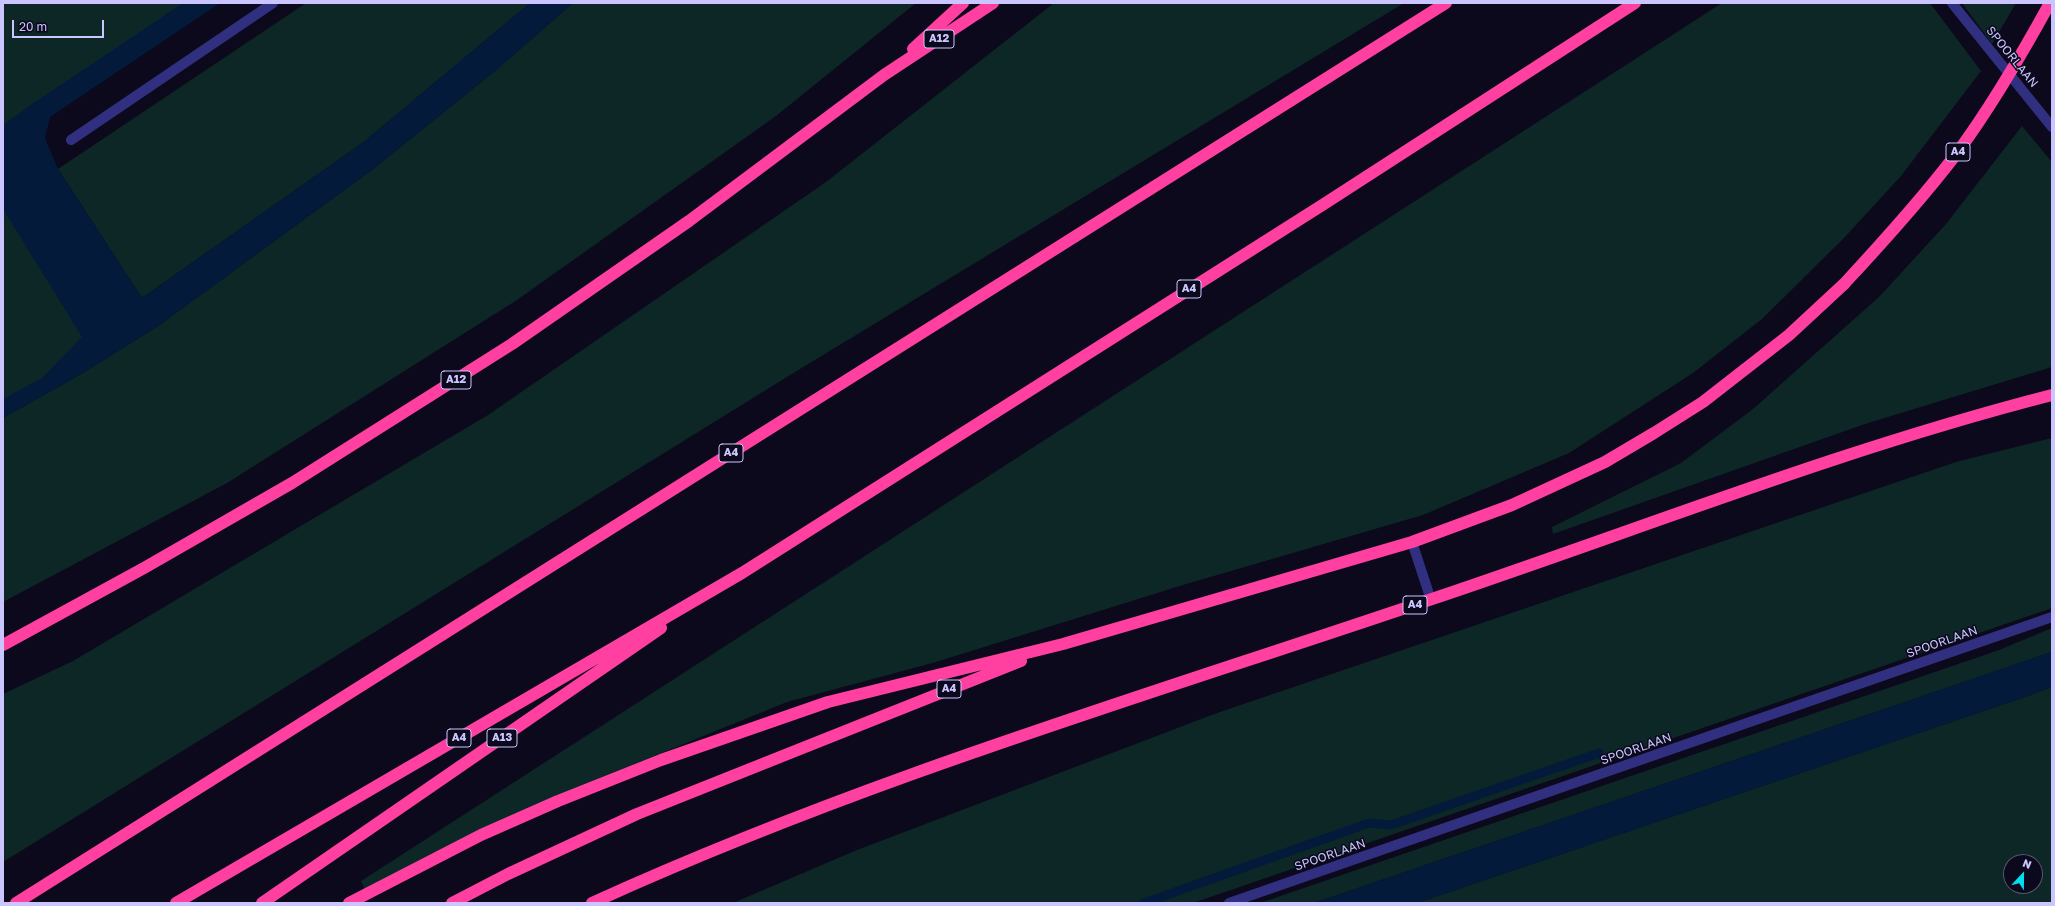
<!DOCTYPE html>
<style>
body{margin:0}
#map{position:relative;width:2055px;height:906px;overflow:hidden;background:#0c091c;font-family:"Golos Text",sans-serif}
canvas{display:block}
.frame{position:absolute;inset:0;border:4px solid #cac5ff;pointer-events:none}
.north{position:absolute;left:2003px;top:854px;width:40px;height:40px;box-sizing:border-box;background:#0c091c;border:1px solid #585477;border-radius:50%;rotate:22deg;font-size:11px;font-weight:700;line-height:16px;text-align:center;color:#cac5ff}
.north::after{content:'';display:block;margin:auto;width:14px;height:18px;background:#00dff0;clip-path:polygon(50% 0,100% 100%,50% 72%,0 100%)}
.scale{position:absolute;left:12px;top:20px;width:92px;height:18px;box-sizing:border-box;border:2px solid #cac5ff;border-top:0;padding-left:5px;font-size:12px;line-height:14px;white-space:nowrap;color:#cac5ff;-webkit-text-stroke:3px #0c091c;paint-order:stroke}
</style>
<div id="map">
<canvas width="2055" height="906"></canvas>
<div class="frame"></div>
<div class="north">N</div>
<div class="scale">20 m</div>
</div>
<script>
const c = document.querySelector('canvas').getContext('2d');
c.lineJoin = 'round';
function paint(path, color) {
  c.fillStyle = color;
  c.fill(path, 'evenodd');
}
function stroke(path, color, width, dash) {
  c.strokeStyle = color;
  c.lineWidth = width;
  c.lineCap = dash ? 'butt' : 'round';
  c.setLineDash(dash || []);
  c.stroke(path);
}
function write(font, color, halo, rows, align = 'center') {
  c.font = font + ' "Golos Text",sans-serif';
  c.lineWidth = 3;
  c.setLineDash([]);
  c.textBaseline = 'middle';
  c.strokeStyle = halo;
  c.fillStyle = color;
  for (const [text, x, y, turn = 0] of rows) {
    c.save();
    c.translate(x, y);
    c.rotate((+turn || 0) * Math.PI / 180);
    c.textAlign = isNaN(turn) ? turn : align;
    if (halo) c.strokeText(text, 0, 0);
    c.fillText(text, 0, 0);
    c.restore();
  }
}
const green = new Path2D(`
 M3,3h206l-174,119 88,218 -120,69z
 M306,3h224l-165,138 -223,157 -84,-129z
 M573,3h343l-140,113 -259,184 -290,183 -224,119v-184l78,-44 77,-48 215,-157 123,-99z
 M1054,3h350l-609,369 -792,490v-168l70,-33 415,-246 338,-233z
 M1722,3h208l51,68 -80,105 -57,62 -82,81 -69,54 -124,80 -146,62 -240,70 -247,77 -149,40 -214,87 -208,100 -4,-8z
 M1962,3h54l-24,41z
 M2022,126l30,36v205l-187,57 -312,110 -1,-7 129,-64 72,-54 126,-112 67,-73z
 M2052,438v170l-859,295h-460l124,-53 360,-137 739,-251z
 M2052,628v24l-738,251h-54l739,-253z
 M2052,687v216h-635l605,-205zM2011,862h24v24h-24z`);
const water = new Path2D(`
 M183,3h37l-170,114 -5,21 13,31 84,129 223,-157 165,-138h43l-77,67 -123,99 -215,157 -77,48 -78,44v-19l39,-21 40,-41 -79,-128v-84l29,-21z
 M2052,652v35l-30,11 -605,205h-103z`);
const pier = new Path2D(`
 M2034,3h18v37l-2,-1z`);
const stream = new Path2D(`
 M1144,903l225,-80 22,2 208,-72`);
const lane = new Path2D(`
 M71,140l202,-137
 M1412,542l19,58`);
const street = new Path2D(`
 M1952,3l100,124
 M1229,903l823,-286`);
const highway = new Path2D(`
 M913,49l50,-46
 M3,645l141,-77 148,-85 220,-139 177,-123 195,-146 109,-72
 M16,903l1430,-900
 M176,903l566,-330 582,-369 311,-201
 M262,903l399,-275
 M349,903l132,-68 77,-34 103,-41 167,-58 235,-58 349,-102 100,-37 93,-43 49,-29 49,-31 86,-67 55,-51
 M452,903l56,-29 129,-60 384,-153
 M592,903c272,-124 557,-208 840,-304 206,-69 409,-150 620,-204`);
const highwayBridge = new Path2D(`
 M1844,284c39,-42 78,-85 113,-131 35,-47 65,-99 93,-150`);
const shields = [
 [939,39,30],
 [1958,152,24],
 [1189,289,24],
 [456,380,30],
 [731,453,24],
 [1415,605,24],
 [949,689,24],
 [459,738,24],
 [502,738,30]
];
const shieldNames = [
 ["A12",939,39],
 ["A4",1958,152],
 ["A4",1189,289],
 ["A12",456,380],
 ["A4",731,453],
 ["A4",1415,605],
 ["A4",949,689],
 ["A4",459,738],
 ["A13",502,738]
];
const streetNames = [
 ["SPOORLAAN",2012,57,51],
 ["SPOORLAAN",1942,642,-19],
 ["SPOORLAAN",1636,749,-19],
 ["SPOORLAAN",1330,855,-19]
];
paint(green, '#0c2725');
paint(water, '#041a3a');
paint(pier, '#0c091c');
stroke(stream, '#041a3a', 9);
stroke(lane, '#313080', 10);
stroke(street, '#313080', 10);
stroke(highway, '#ff40a1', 12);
stroke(highwayBridge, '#ff40a1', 12);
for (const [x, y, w] of shields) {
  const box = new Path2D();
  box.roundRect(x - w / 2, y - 9, w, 18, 3);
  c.fillStyle = '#0c091c';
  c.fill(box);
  stroke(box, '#cac5ff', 1);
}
write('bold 11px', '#cac5ff', null, shieldNames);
write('12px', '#cac5ff', '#0c091c', streetNames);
</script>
